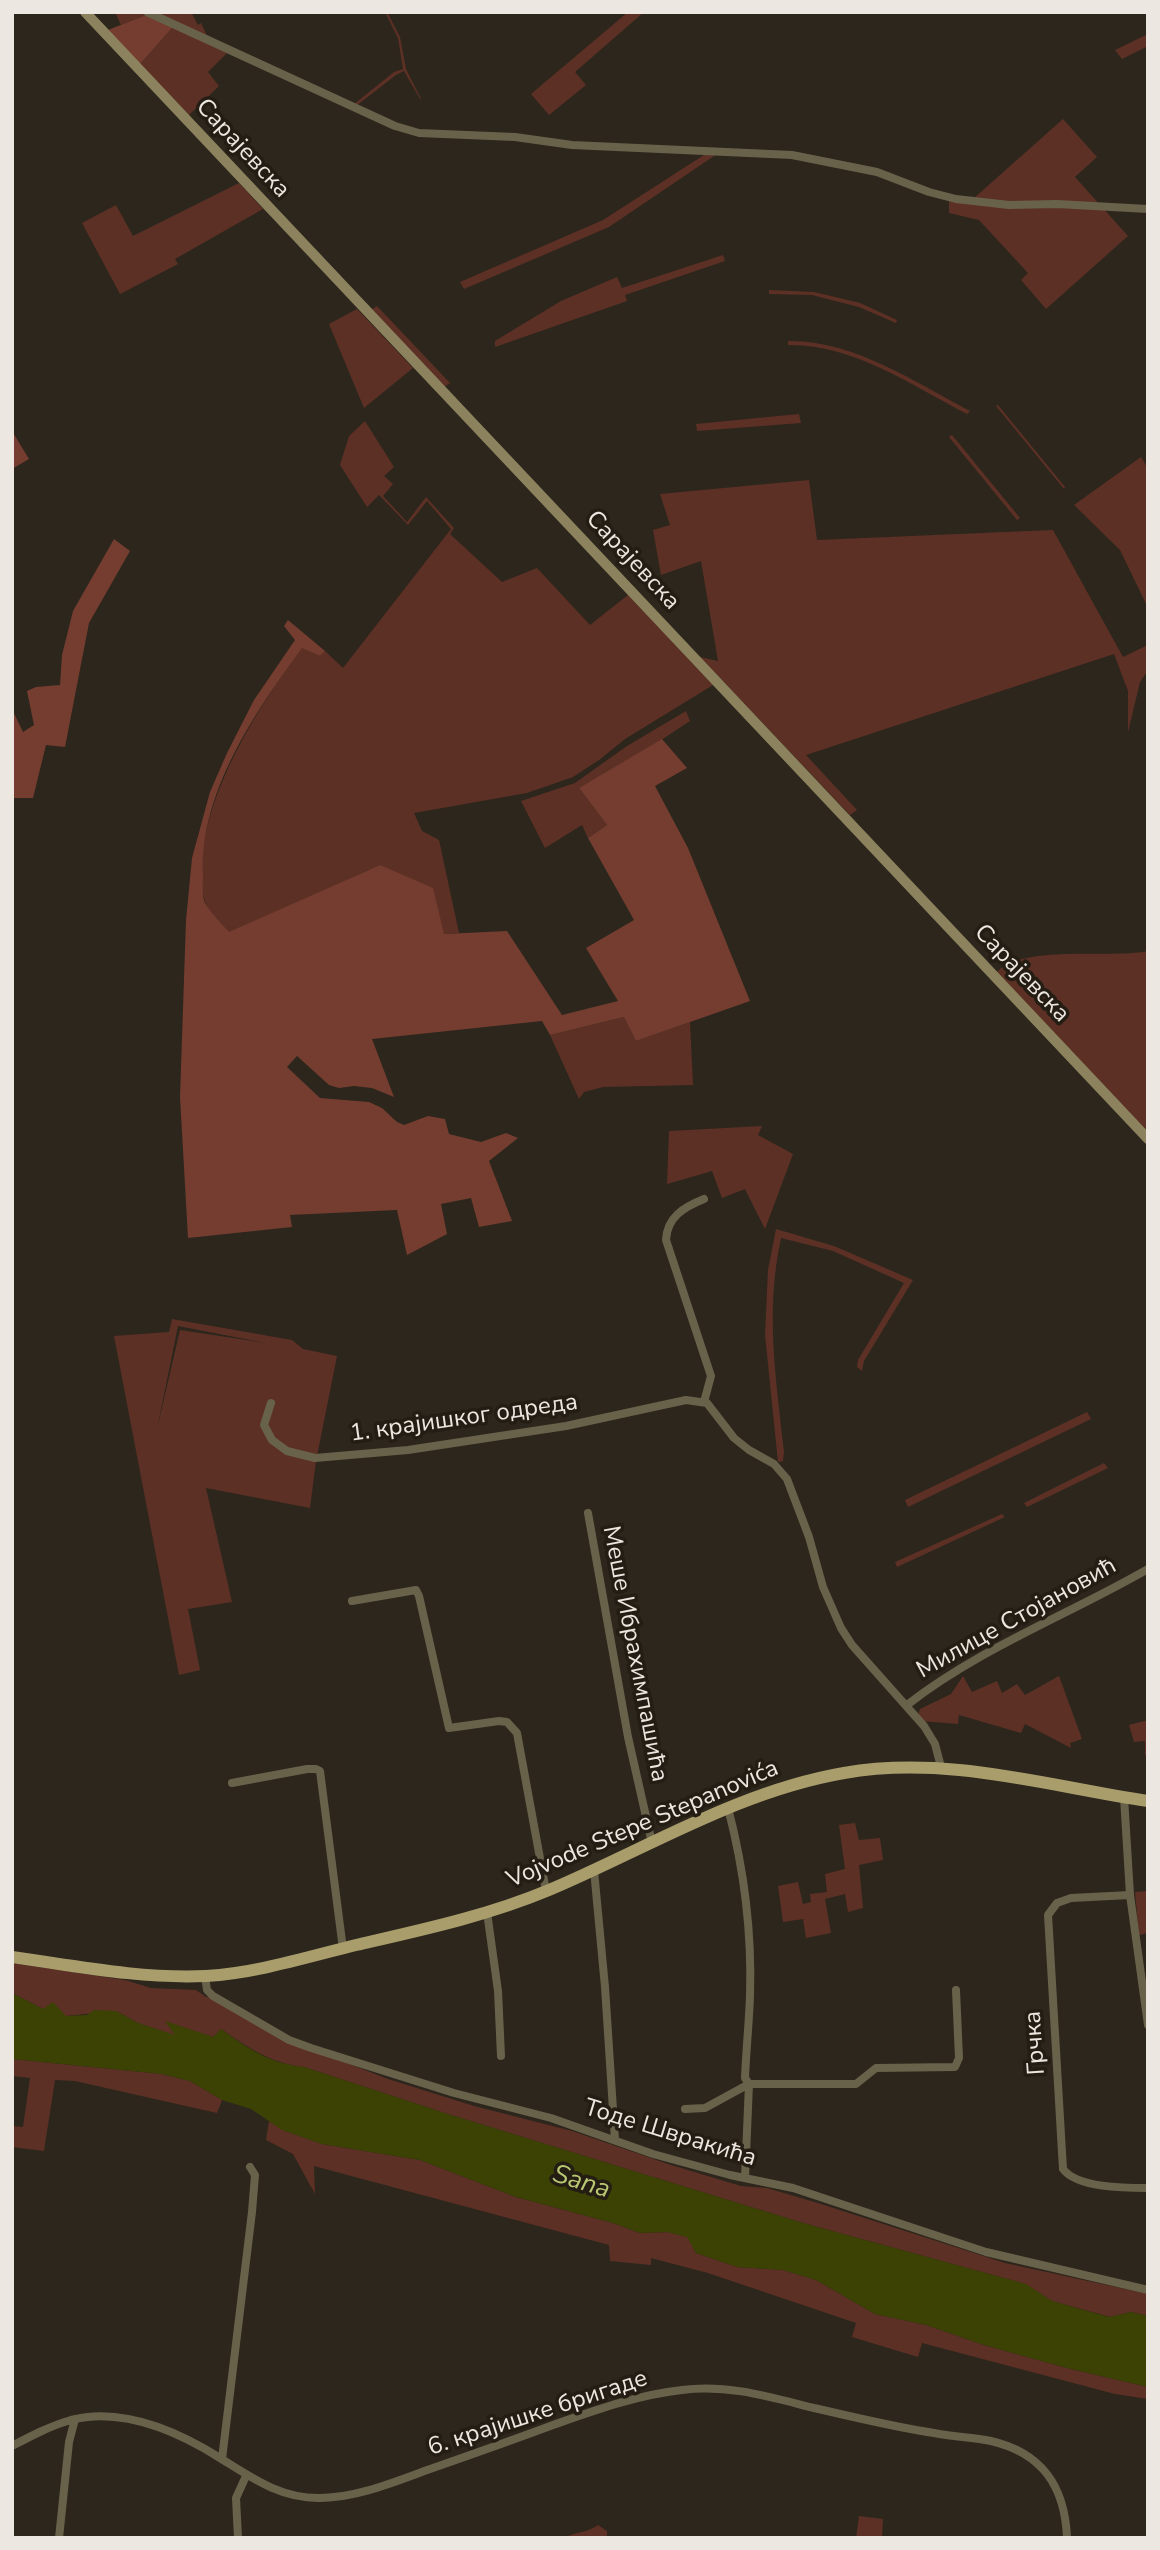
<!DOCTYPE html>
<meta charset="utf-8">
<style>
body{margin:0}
#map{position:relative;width:1160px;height:2550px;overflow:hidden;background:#2d261c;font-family:"Nunito Sans",sans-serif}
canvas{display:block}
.frame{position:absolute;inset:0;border:14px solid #ece7e0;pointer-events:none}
</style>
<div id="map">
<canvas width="1160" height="2550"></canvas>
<div class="frame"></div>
</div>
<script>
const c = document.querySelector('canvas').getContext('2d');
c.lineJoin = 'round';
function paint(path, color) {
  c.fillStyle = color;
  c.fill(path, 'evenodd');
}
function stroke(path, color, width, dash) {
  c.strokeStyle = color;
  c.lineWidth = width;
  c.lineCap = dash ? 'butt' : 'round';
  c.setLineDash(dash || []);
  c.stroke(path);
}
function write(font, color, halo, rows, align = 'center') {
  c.font = font + ' "Nunito Sans",sans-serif';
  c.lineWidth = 7;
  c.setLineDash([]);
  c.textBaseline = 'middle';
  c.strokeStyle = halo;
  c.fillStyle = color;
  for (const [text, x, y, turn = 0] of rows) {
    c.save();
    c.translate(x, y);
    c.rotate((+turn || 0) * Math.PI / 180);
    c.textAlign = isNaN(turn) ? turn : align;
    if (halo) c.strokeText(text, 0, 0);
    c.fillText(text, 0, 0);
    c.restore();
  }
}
const green = new Path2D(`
 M115,12h26l5,3 -25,10z
 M153,12h38l7,13 3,-2 7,15z
 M385,12h2l13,25 6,32 15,30h-1l-16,-28 -8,4 -40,31 -3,-1 41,-33 9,-3 -5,-31z
 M628,12h16l-69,60 11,13 -37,30 -18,-21z
 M173,27l54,26 -19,19 11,14 -30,29 -49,-51z
 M1148,34v12l-26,13 -7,-9z
 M1063,119l34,38 -22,20 53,59 -82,73 -25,-29 7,-7 -49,-53 -30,-7v-17l24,3z
 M717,154l-108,73 -145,62 -4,-7 143,-62 101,-65z
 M239,183l24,26 -88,50 3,5 -58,30 -38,-71 34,-18 17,31z
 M723,255l2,6 -100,34 2,6 -132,46v-6l66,-40 56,-24 5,11z
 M769,290l45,2 46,11 37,17 -1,3 -37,-16 -47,-12 -43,-1z
 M377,306l73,77 -6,4 -73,-77z
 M357,309l56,59 -49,40 -35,-84z
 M788,341c65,-1 125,40 182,70l-3,3c-56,-29 -114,-70 -179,-69z
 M998,405l67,82 -1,2 -68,-83z
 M799,414l2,9 -104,8 -1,-7z
 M365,421l29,46 -10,9 9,8 -10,12 24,26 19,-25 28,31 -4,6 52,48 35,-14 53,57 38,-30 85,90 -88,54 -26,21 -26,17 -46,16 -113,20 8,18 17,9 20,93 -15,1 -64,-69 -151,68c-8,-10 -23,-23 -25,-35 -16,-83 51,-186 98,-251l18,9 5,-5 18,17 108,-139 -24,-28 -19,24 -29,-30 -12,12 -27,-42 9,-29z
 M952,435l68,83 -3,2 -68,-83z
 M1141,457l7,12v139l-28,-58 -46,-45z
 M809,480l8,60 236,-10 70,127 25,-12v25l-8,12 -12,50v-41l-14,-37 -308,101 51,55 -7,5 -150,-158 18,4 -17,-100 -40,14 -8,-45 17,-5 -10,-31z
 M686,711l4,10 -44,29 -67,38 28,37 -19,13 -6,-13 -37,23 -24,-47 54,-18 52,-37z
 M1148,951v181l-151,-160c26,-28 114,-13 151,-21z
 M624,1017l12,24 54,-19 3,63 -90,2 -19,5 -5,7 -29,-64z
 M762,1126l-4,9 35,19 -28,75 -20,-40 -23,9 -10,-27 -45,13 2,-53z
 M776,1229l58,17 79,34 -49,81 -2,10 -5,-4 1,-7 46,-77 -71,-32 -52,-13c-16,74 -5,140 3,214l-1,9 -5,1 -13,-127 3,-65z
 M172,1319l120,21 11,9 34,7 -21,105 -6,47 -104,-20 26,114 -44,7 12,61 -21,5 -65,-339 55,-4zM178,1326l88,17 -86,-13 -23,99z
 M1087,1412l4,7 -183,88 -3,-7z
 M1104,1463l4,5 -81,39 -3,-4z
 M1002,1514l3,3 -108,50 -2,-5z
 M963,1676l9,16 25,-11 5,12 15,-9 8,11 34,-19 23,63 -12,4 1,5 -46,-24 -4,9 -62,-18 -1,9 -37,-3 -3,-6 2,-6 31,-15z
 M1148,1720v35h-3v-14l-11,1 -5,-17z
 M855,1823l4,17 21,-2 3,22 -24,5 4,43 -15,4 -3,-18 -20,5 6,34 -25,5 -3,-19 -20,3 -5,-36 20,-4 5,22 8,-2 -1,-8 17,-2 -2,-18 20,-5 -6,-44z
 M1148,1891v42l-9,2 -4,-43z
 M12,1963l113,17 26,8 45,2 10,7h9l101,54 72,28 86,27 98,25 99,34 70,21 26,2 54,16 184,59 143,31v22l-17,-4 -21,5 -58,-16 -30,-18 -219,-60 -352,-108 -147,-48c-32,-3 -57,-20 -83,-38l-8,8 -47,-15 10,14 -38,-13 -22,-12 -50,5 -23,-7 -31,-16z
 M12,2059l150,15 28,7 32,19 -5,13 -142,-32 -20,-1 -11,71 -32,-4v-21l11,1 7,-49 -18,-2z
 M269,2121l17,10 36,13 98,16 96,37 97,26 27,10 27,-1 21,5 8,16 41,14 46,3 33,10 59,34 51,11 58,20 83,23 81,19v12l-33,-5 -193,-51 -4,14 -66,-20 4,-14 -148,-50 -57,-15v7l-41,-4 -1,-16 -295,-79 1,28 -22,-40 -27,-14z
 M859,2516l24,3 -1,19h-26z
 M598,2525l9,6v7h-40l1,-2c10,-4 21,-4 30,-11z`);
const forest = new Path2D(`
 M146,15l27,12 -33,37 -32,-34z
 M12,431l17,28 -17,10z
 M114,539l16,12 -41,72 -24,124 -19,-2 -13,53h-21v-89l11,23 11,-7 -7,-34 9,-4 24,-2 2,-30 11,-44z
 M288,620l37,31 -5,5 -18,-8c-47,64 -103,145 -99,228 0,8 -1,20 2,27 6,10 16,20 24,29l151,-67 53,23 11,46 63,-3 55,84 56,-14 -32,-53 48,-28 -46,-82 19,-13 -28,-37 83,-49 25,29 -32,18 33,62 62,153 -114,40 -12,-24 -74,18 -8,-14 -170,18 22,58 -22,-9 -18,-2 -15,2 -10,-3 -32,-29 -10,11 33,31 49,4 13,6 15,14 7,3 24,-9 17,3 4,15 32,8 25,-9 12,5 -29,23 23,60 -33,6 -8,-29 -30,6 6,30 -40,21 -10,-45 -107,5 2,12 -104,11 -8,-141 6,-177 6,-62 18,-66 17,-39 27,-53 41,-60 -11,-14z`);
const water = new Path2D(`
 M12,1993l31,16 10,-7 13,14 21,-1 7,-5 22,1 22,12 37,12 -10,-14 48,16 8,-8c26,19 50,35 83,38l147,48 352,108 223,61 26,17 57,16 22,-5 17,4v71l-81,-19 -83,-23 -58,-20 -51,-11 -59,-34 -33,-10 -46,-3 -41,-14 -9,-16 -20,-5 -27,1 -27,-10 -97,-26 -96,-37 -98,-16 -40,-14 -31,-21 -29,-9 -32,-19 -28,-7 -150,-15z`);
const street = new Path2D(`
 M147,12l248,114 24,7 96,4 57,8 220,10 85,17 52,20 27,7 53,6 48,-1 91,5
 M704,1402l7,-26 -45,-136c1,-23 18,-33 38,-41
 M271,1403l-7,22 8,15 15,11 28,7 93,-8 158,-24 120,-26 21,3 27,35 15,12 25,14 13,15 22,58 14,50 18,41 11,17 72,81 11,18 6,23
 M588,1513l40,224 24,106
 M352,1601l64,-11 3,6 30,132 50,-7 8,1 10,11 29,158
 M907,1705c73,-57 161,-90 241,-136
 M232,1783l75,-14h9l4,2 23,178
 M1124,1797l6,98 18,130
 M728,1808c16,61 24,126 22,188 -1,28 -4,55 -5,82l4,6h107l20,-16 79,-1 4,-9 -3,-68
 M594,1870l11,117 10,153
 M1130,1895l-59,3 -14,5 -9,12 15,254c14,19 62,19 85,19
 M487,1912l11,79 3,65
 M205,1976l2,14 6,6 76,44 22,8 143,45 97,25 102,36 77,21 63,13 193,64 162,38
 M685,2109l20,-1 44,-24
 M745,2178l4,-94
 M12,2446c19,-10 38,-20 59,-26 51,-13 106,11 149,38 32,20 61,41 101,40 39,-1 75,-17 112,-30 40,-14 80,-28 120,-43 43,-15 84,-30 129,-35 46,-6 88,7 132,18 40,9 80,19 120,25 19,4 38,4 57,8 52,12 74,46 76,97
 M222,2459l30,-247 3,-37 -5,-8
 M59,2538l10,-96 6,-23
 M238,2538l-2,-40 10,-22`);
const secondary = new Path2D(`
 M85,12l1063,1127`);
const primary = new Path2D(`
 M12,1957c64,9 129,22 194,19 51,-3 101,-19 150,-31 65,-15 131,-29 193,-55 97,-41 190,-99 295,-117 103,-18 203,13 304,28`);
const streetNames = [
 ["Сарајевска",242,149,47],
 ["Сарајевска",632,561,47],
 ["Сарајевска",1021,974,46],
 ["1. крајишког одреда",464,1419,-8],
 ["Милице Стојановић",1017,1619,-29],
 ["Меше Ибрахимпашића",634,1654,79],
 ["Vojvode Stepe Stepanovića",643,1825,-23],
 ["Грчка",1036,2043,-94],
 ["Тоде Швракића",670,2134,17],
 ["6. крајишке бригаде",538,2414,-18]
];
const waterNames = [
 ["Sana",581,2183,17]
];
paint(green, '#5d3025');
paint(forest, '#743d30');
paint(water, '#3b4204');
stroke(street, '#68624b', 8);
stroke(secondary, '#8c835e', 10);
stroke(primary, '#a99d6c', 12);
write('24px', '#ece7e0', '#241d13', streetNames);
write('italic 26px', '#bac874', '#241d13', waterNames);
</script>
